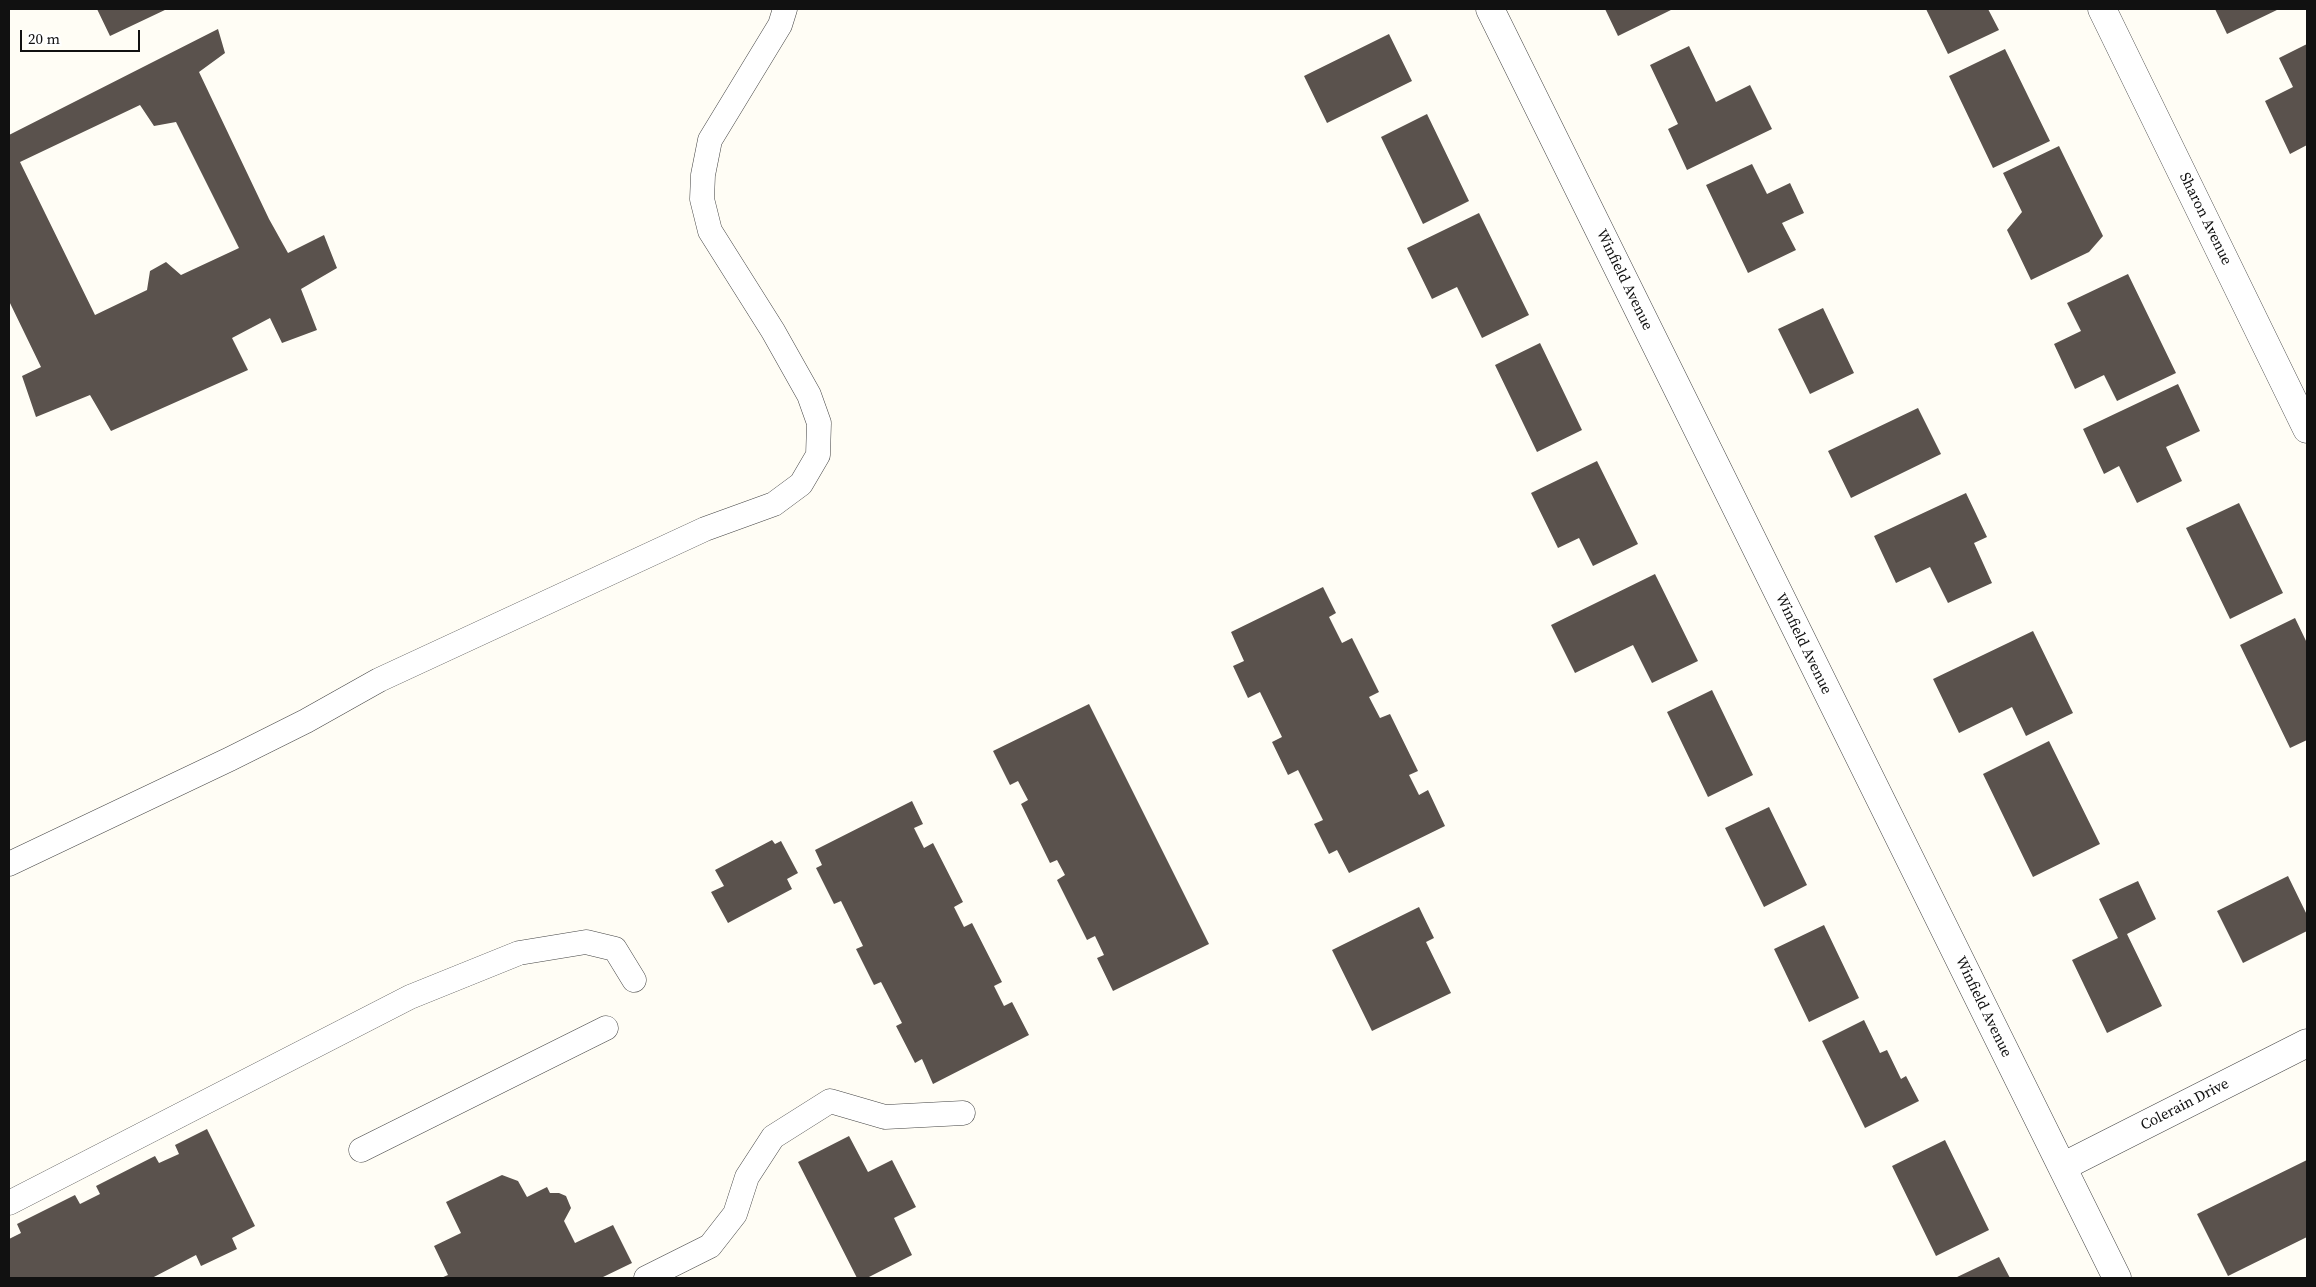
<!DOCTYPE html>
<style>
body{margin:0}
#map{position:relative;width:2316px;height:1287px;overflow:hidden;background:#fffdf5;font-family:"Source Serif 4",serif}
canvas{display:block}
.frame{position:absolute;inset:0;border:10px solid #111;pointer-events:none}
.scale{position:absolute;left:20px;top:30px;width:120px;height:22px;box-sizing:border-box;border:2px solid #111;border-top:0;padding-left:6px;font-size:15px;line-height:18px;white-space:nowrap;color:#111;-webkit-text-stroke:4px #fff;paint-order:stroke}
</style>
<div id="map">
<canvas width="2316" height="1287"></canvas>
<div class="frame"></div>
<div class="scale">20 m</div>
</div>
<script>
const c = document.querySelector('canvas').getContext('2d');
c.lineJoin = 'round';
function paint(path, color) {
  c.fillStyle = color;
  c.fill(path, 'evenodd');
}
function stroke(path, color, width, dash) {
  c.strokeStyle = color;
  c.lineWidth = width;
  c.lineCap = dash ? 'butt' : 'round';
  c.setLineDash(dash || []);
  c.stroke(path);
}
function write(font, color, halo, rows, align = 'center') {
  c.font = font + ' "Source Serif 4",serif';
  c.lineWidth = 5;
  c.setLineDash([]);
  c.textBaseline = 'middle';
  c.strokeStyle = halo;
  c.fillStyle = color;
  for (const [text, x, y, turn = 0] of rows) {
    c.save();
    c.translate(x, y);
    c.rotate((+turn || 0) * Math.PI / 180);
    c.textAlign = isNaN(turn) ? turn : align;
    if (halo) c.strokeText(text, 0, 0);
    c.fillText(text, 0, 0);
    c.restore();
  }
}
const building = new Path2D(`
 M97,9h70l-57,27z
 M1605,9h68l-55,27z
 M1926,9h62l11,21 -51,24z
 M2215,9h64l-52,25z
 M218,29l7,24 -26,19 70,147 19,34 36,-18 13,33 -36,21 16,41 -35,13 -12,-25 -38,20 16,32 -137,61 -21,-36 -54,22 -14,-41 19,-9 -32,-66v-166zM140,105l14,21 22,-4 63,126 -58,27 -15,-13 -16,9 -3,19 -52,25 -75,-153z
 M1389,34l23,47 -85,42 -23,-47z
 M2307,44v101l-17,9 -25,-53 28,-14 -14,-29z
 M1689,46l27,56 34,-17 22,44 -85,41 -19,-41 10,-5 -28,-59z
 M2005,49l45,92 -57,27 -44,-92z
 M1427,114l42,87 -46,23 -42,-87z
 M2059,146l44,90 -14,16 -58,28 -24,-50 15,-18 -19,-39z
 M1752,164l15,30 23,-11 14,30 -22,10 14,27 -48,23 -42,-88z
 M1479,213l50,102 -47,23 -25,-51 -25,12 -25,-51z
 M2128,274l48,99 -59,28 -13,-26 -29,14 -21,-45 27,-13 -14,-28z
 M1823,308l31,65 -44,21 -32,-65z
 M1540,343l42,87 -45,22 -42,-87z
 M2178,384l22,47 -34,16 16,34 -45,22 -18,-37 -15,8 -21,-45z
 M1918,408l23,46 -90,44 -23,-47z
 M1597,461l41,83 -45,22 -14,-28 -21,10 -27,-55z
 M1966,493l21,44 -13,6 18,40 -44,20 -18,-36 -34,16 -22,-47z
 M2239,503l44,90 -53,26 -44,-91z
 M1655,574l43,87 -46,22 -19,-38 -58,28 -24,-48z
 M1323,587l13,26 -7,4 13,26 10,-5 27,54 -10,5 11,21 10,-4 28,57 -9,4 10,20 9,-5 17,36 -96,47 -12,-23 -8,4 -15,-30 9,-4 -25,-50 -10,5 -16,-33 10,-5 -22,-45 -12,6 -15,-32 11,-5 -13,-29z
 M2295,618l12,25v97l-17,8 -50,-103z
 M2033,631l40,82 -47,23 -14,-29 -53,26 -26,-54z
 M1712,690l41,85 -45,22 -41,-85z
 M1089,704l120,240 -96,47 -16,-33 7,-3 -9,-19 -8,4 -30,-60 8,-5 -8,-15 -7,3 -29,-59 7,-4 -10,-19 -8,4 -17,-34z
 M2049,741l51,103 -67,33 -50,-103z
 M912,801l11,23 -9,4 10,20 9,-5 30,59 -9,5 10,20 8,-4 30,59 -8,4 10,20 8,-4 17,33 -96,49 -11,-25 -7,4 -19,-37 6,-3 -21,-41 -7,3 -18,-36 7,-3 -22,-45 -7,3 -18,-36 6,-3 -7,-15z
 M1769,807l38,78 -43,22 -39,-79z
 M772,840l3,4 6,-3 17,32 -11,6 5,10 -64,34 -17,-31 13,-6 -9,-16z
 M2288,876l19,39v16l-64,32 -26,-52z
 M2138,881l18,38 -29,15 35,72 -55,27 -35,-73 46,-22 -19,-39z
 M1419,907l15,31 -8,4 25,51 -79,38 -40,-81z
 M1824,925l35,73 -50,24 -35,-73z
 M1864,1020l16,33 7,-3 14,29 5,-3 13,25 -54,27 -43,-87z
 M207,1129l48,97 -23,12 5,11 -36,17 -5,-11 -44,23h-143v-39l12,-6 -4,-9 58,-29 5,9 20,-10 -4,-8 59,-30 4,7 20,-9 -4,-9z
 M849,1136l19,36 24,-12 24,47 -22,11 18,37 -45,23h-10l-59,-116z
 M1945,1140l44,90 -53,26 -44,-90z
 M2307,1160v77l-79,39 -31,-62z
 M502,1175l16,6 9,16 20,-10 3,6h9l7,3 5,12 -7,13 11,22 38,-18 19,38 -31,15h-160l7,-3 -14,-29 27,-13 -15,-31z
 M1999,1257l11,21h-55z`);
const lane = new Path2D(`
 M9,864l221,-105 76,-38 73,-41 326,-151 69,-25 27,-20 17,-29 1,-32 -10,-28 -36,-64 -63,-100 -8,-32 1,-24 7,-35 70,-115 5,-16
 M361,1150l245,-122
 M9,1203l401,-206 109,-44 67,-11 29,7 19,31
 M646,1278l64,-32 25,-32 12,-37 26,-40 57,-36 55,16 78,-4`);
const street = new Path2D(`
 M1490,9l627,1269
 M2102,9l205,420
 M2062,1167l245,-124`);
const streetNames = [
 ["Sharon Avenue",2205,219,64],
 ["Winfield Avenue",1624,280,64],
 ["Winfield Avenue",1803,644,64],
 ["Winfield Avenue",1983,1007,64],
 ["Colerain Drive",2185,1105,-27]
];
paint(building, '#5a524d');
stroke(lane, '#444', 25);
stroke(street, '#444', 29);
stroke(lane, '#fff', 24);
stroke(street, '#fff', 28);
write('15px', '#111', '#fff', streetNames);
</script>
